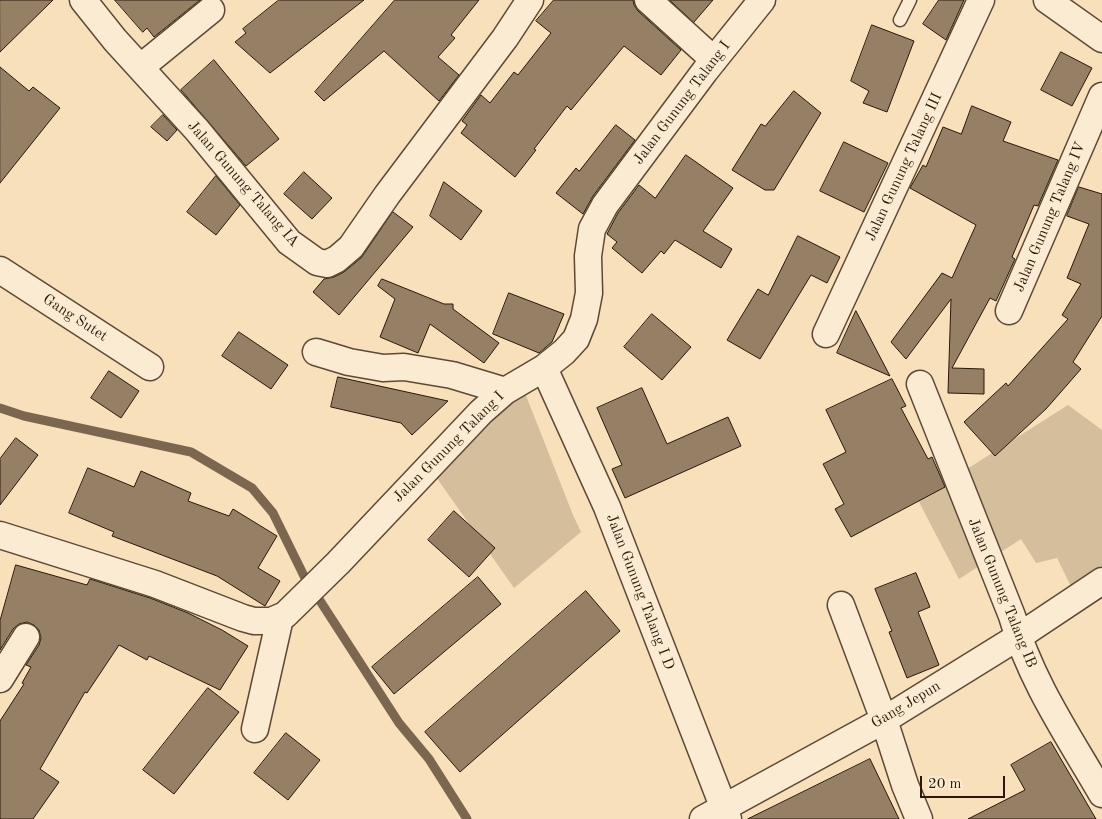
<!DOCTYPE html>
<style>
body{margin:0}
#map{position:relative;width:1102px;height:819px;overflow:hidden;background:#f7e0ba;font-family:"Old Standard TT",serif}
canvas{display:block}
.scale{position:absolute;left:920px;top:776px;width:85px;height:22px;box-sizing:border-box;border:2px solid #2a170a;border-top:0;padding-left:6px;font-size:15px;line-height:18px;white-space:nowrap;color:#2a170a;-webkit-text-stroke:4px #faebd2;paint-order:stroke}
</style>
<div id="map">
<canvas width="1102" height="819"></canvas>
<div class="scale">20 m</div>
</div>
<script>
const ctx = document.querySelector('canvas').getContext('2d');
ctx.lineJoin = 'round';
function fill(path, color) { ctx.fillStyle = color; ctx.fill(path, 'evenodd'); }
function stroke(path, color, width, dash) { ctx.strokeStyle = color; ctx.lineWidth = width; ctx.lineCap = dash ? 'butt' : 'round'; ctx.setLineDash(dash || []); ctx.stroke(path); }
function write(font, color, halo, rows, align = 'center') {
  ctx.font = font + ' "Old Standard TT",serif'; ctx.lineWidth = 5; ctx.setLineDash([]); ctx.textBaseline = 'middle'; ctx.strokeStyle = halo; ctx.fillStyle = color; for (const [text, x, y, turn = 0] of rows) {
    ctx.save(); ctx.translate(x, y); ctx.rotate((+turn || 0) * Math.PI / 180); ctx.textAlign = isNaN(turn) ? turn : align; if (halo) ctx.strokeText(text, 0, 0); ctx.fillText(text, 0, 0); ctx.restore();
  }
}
fill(new Path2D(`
 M 525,393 L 573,515 L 581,532 L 514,588 L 427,464 L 476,415 Z
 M 1068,405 L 1102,430 L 1102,590 L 1080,605 L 1057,558 L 1036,563 L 1021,539 L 959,579 L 918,500 Z`), '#d4be9c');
stroke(new Path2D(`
 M 0,408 L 24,416 L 191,452 L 252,488 L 273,513 L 304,576 L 399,723 L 429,759 L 467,819`), '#7b6750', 9);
const building = new Path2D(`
 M 0,0 L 53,0 L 0,52 Z
 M 115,0 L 200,0 L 154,37 L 147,28 L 143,32 Z
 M 279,0 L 364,0 L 270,73 L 235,42 L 246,33 L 243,29 Z
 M 395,0 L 479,0 L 451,35 L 455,38 L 438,57 L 459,75 L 439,101 L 384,51 L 324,101 L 315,92 Z
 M 554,0 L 633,0 L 634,5 L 638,11 L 681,50 L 661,75 L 624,46 L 571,110 L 567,106 L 534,149 L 536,150 L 515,177 L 461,133 L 467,125 L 462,121 L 481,95 L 490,103 L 514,72 L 518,75 L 551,33 L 536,21 Z
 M 670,0 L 713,0 L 694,22 Z
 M 939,0 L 964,0 L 946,40 L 923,24 Z
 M 872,25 L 914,41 L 887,112 L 863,103 L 869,91 L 851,81 Z
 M 1061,52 L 1092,68 L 1072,106 L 1041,90 Z
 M 214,60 L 279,139 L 246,166 L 181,90 Z
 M 0,67 L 29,91 L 33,87 L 60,108 L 0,183 Z
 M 794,91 L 821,113 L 774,190 L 765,190 L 732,170 L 761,124 L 765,126 Z
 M 972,106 L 1011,122 L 1003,141 L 1058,160 L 1038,206 L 1034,205 L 1012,257 L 1015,259 L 996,301 L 990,298 L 952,368 L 984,369 L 984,394 L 948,393 L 951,299 L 906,359 L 891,342 L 942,273 L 952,278 L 976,225 L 910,188 L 923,165 L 926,167 L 943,127 L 961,134 Z
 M 163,115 L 177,130 L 167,141 L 151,127 Z
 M 616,125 L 635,140 L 593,196 L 583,214 L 556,193 L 576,168 L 579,171 Z
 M 844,142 L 888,163 L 864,212 L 820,191 Z
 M 686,155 L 733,188 L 703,231 L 732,249 L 721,268 L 675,240 L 664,254 L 661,251 L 642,273 L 612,248 L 617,242 L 607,234 L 618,213 L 639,185 L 655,198 Z
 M 304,172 L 332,198 L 312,219 L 284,194 Z
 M 216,176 L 240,205 L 216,235 L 187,212 Z
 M 444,182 L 482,211 L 461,240 L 430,216 Z
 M 1079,187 L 1102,194 L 1102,316 L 1073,362 L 1081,369 L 1046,409 L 995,456 L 964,422 L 1006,383 L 1008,386 L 1068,319 L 1062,315 L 1081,284 L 1067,278 L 1089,224 L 1067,216 Z
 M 393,212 L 413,227 L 339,315 L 313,292 L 324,279 L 334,277 L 344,272 L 361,258 Z
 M 798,236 L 840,257 L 827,283 L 811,275 L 760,359 L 727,340 L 758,289 L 768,295 Z
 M 382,279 L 444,304 L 453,304 L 453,309 L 499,343 L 484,363 L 430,324 L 418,353 L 380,337 L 395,299 L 378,286 Z
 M 509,293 L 564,314 L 552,342 L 539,353 L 493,334 Z
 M 856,311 L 890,376 L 837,353 Z
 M 652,314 L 691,347 L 662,380 L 624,347 Z
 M 239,332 L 288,365 L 271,389 L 222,356 Z
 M 109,371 L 139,391 L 121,418 L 91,398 Z
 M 338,377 L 448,401 L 412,435 L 401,423 L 331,407 Z
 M 892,379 L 906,406 L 901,408 L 928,459 L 932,457 L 945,487 L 851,537 L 835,509 L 844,504 L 823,464 L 846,452 L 826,410 Z
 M 642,388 L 667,444 L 728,417 L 741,446 L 625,498 L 612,469 L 622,465 L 597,408 Z
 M 16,438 L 38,455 L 0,505 L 0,459 Z
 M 88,468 L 134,487 L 141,471 L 191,493 L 188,501 L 229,516 L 233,509 L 277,536 L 258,568 L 280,581 L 265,606 L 217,576 L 112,536 L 114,532 L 69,513 Z
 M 454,511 L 495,548 L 469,577 L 428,540 Z
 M 16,565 L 87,585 L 90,579 L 150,598 L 188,613 L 222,630 L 248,646 L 220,690 L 149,656 L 147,660 L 119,645 L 87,693 L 85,692 L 40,769 L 59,782 L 33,819 L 0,819 L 0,721 L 24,684 L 22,683 L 31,667 L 26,665 L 39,645 L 41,638 L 39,630 L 34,625 L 27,622 L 19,624 L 13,629 L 0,650 L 0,621 Z
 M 916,573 L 930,607 L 918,612 L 939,665 L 907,678 L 889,632 L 892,631 L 875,589 Z
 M 478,577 L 501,604 L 394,694 L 372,667 Z
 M 586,591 L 620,631 L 460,772 L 425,732 Z
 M 208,688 L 239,712 L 174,794 L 143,770 Z
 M 286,733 L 320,760 L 288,800 L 254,773 Z
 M 1051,742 L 1096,819 L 968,819 L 1025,790 L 1011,765 Z
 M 870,759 L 899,819 L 748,819 Z`);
fill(building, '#958066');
stroke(building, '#2a170a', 1);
const service = new Path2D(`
 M 900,20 L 910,0`);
const minor = new Path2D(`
 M 83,0 L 115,40 L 197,130 L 289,242 L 317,262 L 327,264 L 337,259 L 351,247 L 387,195 L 505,38 L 530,0
 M 648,0 L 714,60
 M 1047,0 L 1102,39
 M 141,67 L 211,10
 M 0,270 L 150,367
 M 1009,311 L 1102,96
 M 826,334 L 981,0
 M 316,352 L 349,362 L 383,368 L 404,367 L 452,375 L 505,391
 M 544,368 L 607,507 L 728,819
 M 920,384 L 1012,616 C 1030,680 1069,737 1102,794
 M 0,535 L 155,584 L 243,618 L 254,621 L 271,621 L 285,615 L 338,563 L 481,412 L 505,391 L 544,368 L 564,352 L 576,339 L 584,319 L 589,293 L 588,256 L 592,229 L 605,205 L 705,71 L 762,0
 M 841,605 L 884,720 L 905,785 L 919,819
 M 0,679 L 26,637
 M 255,729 L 280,618
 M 703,819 L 884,720 L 1018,637 L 1102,581`);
stroke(service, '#5d4936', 15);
stroke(minor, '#5d4936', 29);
stroke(service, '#faebd2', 12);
stroke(minor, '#faebd2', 26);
write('15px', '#2a170a', '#faebd2', [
 ["Jalan Gunung Talang I",682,103,-53],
 ["Jalan Gunung Talang III",904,167,-65],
 ["Jalan Gunung Talang IA",243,184,49],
 ["Jalan Gunung Talang IV",1050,217,-67],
 ["Gang Sutet",75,318,33],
 ["Jalan Gunung Talang I",449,447,-45],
 ["Jalan Gunung Talang I D",640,592,69],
 ["Jalan Gunung Talang IB",1002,593,68],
 ["Gang Jepun",906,705,-31]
]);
</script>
